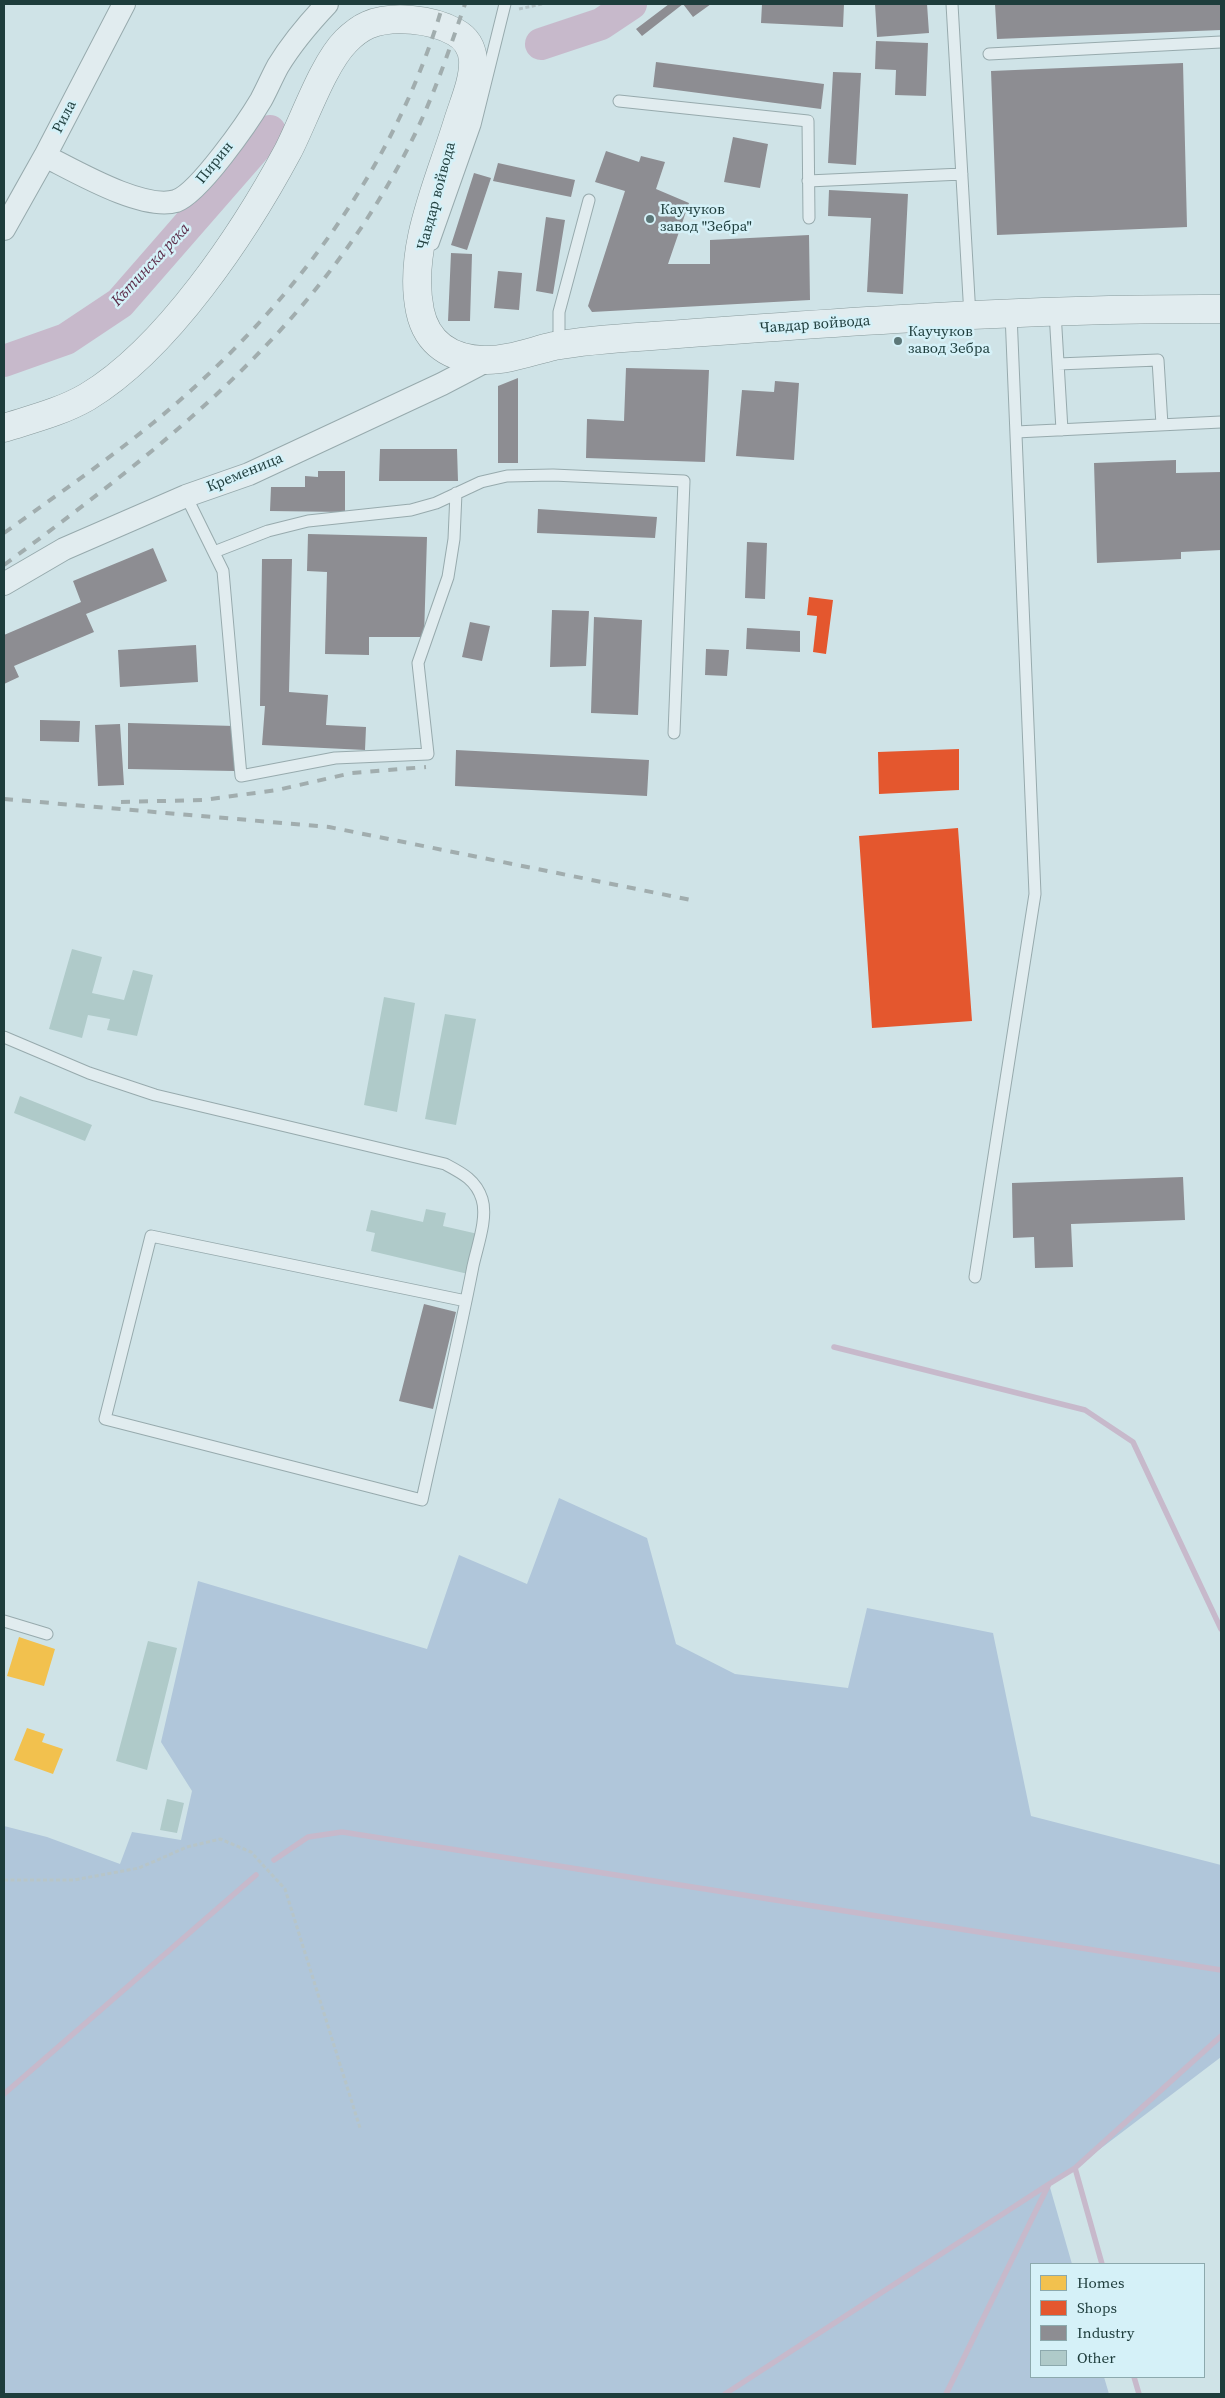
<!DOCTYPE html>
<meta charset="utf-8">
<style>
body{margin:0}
#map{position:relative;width:1225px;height:2398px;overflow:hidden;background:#cfe3e7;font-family:"Source Serif 4",serif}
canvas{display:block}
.frame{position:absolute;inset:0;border:5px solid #1e3d3c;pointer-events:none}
.legend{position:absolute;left:1030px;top:2263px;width:175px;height:115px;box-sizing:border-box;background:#d5f1f8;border:1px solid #8ca9ad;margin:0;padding:6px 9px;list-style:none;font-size:15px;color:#1e3d3c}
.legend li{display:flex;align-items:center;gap:10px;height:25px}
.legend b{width:25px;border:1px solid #8ca9ad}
</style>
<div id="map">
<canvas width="1225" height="2398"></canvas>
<div class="frame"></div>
<ul class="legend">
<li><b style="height:14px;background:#f2c14e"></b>Homes</li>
<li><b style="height:14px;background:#e4572e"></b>Shops</li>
<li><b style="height:14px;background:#8d8d92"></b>Industry</li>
<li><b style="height:14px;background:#afcac9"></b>Other</li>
</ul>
</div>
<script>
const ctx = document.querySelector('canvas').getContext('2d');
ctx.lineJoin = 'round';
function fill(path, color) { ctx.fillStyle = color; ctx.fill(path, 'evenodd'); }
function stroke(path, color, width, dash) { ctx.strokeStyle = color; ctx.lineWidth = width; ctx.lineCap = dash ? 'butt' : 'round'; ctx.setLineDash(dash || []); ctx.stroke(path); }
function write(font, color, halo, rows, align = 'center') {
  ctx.font = font + ' "Source Serif 4",serif'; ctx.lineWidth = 5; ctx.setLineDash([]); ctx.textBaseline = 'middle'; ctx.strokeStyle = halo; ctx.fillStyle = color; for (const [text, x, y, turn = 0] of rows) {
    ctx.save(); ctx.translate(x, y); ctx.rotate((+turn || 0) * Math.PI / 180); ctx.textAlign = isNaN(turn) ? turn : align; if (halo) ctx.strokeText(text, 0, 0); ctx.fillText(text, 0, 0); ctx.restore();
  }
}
fill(new Path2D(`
 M 559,1498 L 647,1538 L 676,1644 L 735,1674 L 848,1688 L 867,1608 L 993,1633 L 1031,1816 L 1221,1865 L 1221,2057 L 1075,2168 L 1049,2184 L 1072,2264 L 1031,2264 L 1031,2377 L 1104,2377 L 1109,2394 L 4,2394 L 4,1826 L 47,1837 L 120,1864 L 132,1832 L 181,1840 L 192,1791 L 161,1742 L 198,1581 L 427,1649 L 459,1555 L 527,1584 Z`), '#b0c6da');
fill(new Path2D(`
 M 19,1637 L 55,1649 L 44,1686 L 7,1676 Z
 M 27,1728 L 45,1734 L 42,1742 L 63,1749 L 53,1774 L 14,1760 Z`), '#f2c14e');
fill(new Path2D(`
 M 809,597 L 833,600 L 826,654 L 813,652 L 817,616 L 807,615 Z
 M 959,749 L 959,790 L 879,794 L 878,752 Z
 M 958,828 L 972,1021 L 872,1028 L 859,836 Z`), '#e4572e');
fill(new Path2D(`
 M 669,4 L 711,4 L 693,17 L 683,4 L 642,36 L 636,29 Z
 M 762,4 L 844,4 L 843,27 L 761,23 Z
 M 875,4 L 927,4 L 929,33 L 877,37 Z
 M 995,4 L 1221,4 L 1221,30 L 997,39 Z
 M 876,41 L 928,43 L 926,96 L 895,95 L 896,70 L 875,69 Z
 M 656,62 L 824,84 L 821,109 L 653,87 Z
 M 1183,63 L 1187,227 L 997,235 L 991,71 Z
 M 833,72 L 861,73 L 856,165 L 828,163 Z
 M 733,137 L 768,144 L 760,188 L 724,182 Z
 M 606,151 L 639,162 L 641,156 L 665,162 L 656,189 L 689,203 L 668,264 L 710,264 L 710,240 L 809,235 L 810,300 L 592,312 L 588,306 L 625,191 L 595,182 Z
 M 498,163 L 575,180 L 571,197 L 493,181 Z
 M 474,173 L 491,178 L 467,250 L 451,245 Z
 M 829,190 L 908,194 L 903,294 L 867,292 L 871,218 L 828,216 Z
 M 546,217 L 565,220 L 553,294 L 536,291 Z
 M 451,253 L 472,254 L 470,321 L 448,321 Z
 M 498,271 L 522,273 L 519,310 L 494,308 Z
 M 626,368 L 709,370 L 705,462 L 586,458 L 587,419 L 624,421 Z
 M 518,378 L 518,463 L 498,463 L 498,386 Z
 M 775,381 L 799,383 L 794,460 L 736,456 L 742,390 L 774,392 Z
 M 380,449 L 457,449 L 458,481 L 379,481 Z
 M 1176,460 L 1176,473 L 1221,472 L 1221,550 L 1181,552 L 1181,559 L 1097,563 L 1094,463 Z
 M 318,471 L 345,471 L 345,512 L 270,511 L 271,487 L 305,487 L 305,476 L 318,477 Z
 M 538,509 L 657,517 L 655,538 L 537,533 Z
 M 308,534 L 427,537 L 424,637 L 369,637 L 369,655 L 325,654 L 327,572 L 307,571 Z
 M 747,542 L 767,543 L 765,599 L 745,598 Z
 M 153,548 L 167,581 L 86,614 L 94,632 L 14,666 L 19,677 L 4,684 L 4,635 L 81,602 L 73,581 Z
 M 262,559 L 292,559 L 289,692 L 328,695 L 326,725 L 366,727 L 365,750 L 262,745 L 265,706 L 260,706 Z
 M 552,610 L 589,611 L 586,666 L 550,667 Z
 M 594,617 L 642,620 L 638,715 L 591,713 Z
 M 470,622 L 490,626 L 482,661 L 462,657 Z
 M 747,628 L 800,631 L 800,652 L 746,649 Z
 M 196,645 L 198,682 L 120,687 L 118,650 Z
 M 706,649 L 729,650 L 727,676 L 705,675 Z
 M 40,720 L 80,721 L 79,742 L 40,741 Z
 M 128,723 L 234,726 L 234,771 L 128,769 Z
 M 120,724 L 124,785 L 98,786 L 95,725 Z
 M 456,750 L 649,760 L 647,796 L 455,786 Z
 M 1183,1177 L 1185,1220 L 1071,1224 L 1073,1267 L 1035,1268 L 1034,1237 L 1013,1238 L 1012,1183 Z
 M 424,1304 L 456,1312 L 433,1409 L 399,1401 Z`), '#8d8d92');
stroke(new Path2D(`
 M 834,1347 L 1085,1410 L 1133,1442 L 1221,1629
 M 274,1860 L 308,1837 L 342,1832 L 1221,1970
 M 4,2094 L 256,1875
 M 1102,2264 L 1075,2168 L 1221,2036
 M 1134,2377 L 1139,2394
 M 725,2394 L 1049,2184
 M 946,2394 L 1049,2184 L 1075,2168`), '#c7b9cb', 5.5);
stroke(new Path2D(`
 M 541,44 L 601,24 L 631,4
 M 4,361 L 66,339 L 120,303 L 270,131`), '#c7b9cb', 32);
fill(new Path2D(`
 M 72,949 L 102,957 L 92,993 L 124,1000 L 133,970 L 153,975 L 137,1036 L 107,1030 L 110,1019 L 88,1015 L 82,1038 L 49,1029 Z
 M 384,997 L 415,1003 L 397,1112 L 364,1105 Z
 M 445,1014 L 476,1019 L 456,1125 L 425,1119 Z
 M 20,1096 L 92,1125 L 85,1141 L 14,1113 Z
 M 426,1209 L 446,1213 L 443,1226 L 478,1234 L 468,1274 L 371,1251 L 375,1233 L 366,1231 L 371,1210 L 423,1222 Z
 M 148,1641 L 177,1648 L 147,1770 L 116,1761 Z
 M 167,1799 L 184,1803 L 177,1833 L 160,1830 Z`), '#afcac9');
const lane = new Path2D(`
 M 952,4 L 970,316
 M 989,54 L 1221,42
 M 619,101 L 808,121 L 809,218
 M 808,181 L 962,174
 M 433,244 L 475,125 L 505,4
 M 1055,312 L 1062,430
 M 559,345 L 559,312 L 589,200
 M 1058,364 L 1158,360 L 1162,425
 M 1016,432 L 1221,422
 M 186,496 L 223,571 L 241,776 L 335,758 L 428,754 L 418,663 L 448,577 L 454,539 L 456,493
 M 214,552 L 268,531 L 308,521 L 411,510 L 436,503 L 481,482 L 507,476 L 553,475 L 684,481 L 674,733
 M 4,1037 L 89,1073 L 155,1095 L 445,1164 C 462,1173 476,1180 482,1199 C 488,1218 477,1247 473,1266 C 458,1344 439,1422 422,1500 L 105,1419 L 151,1236 L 466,1301
 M 975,1277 L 1035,894 L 1011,314
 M 4,1621 L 47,1634`);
const street = new Path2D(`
 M 45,156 C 75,171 143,211 176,201 C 199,193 248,122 261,100 C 267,89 272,77 278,66 C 292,43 309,23 327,4
 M 4,229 L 45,156 L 124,4
 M 4,584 L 64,549 L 186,496 L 249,474 L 442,384 L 486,361`);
const secondary = new Path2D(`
 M 4,428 C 32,419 61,412 87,397 C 167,349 244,233 288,151 C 304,120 323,64 346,41 C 351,36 361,28 368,25 C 392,15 432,19 455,32 C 466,38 472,48 473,60 C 474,80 464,102 458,121 C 440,180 407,248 420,311 C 427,344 451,359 484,360 C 507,361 532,351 554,346 C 586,340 620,338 652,336 C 841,322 1031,308 1221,309`);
stroke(lane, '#97aaad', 13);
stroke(street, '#97aaad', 24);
stroke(secondary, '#889a9c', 29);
stroke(new Path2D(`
 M 519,9 L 542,4
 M 4,1880 L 74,1880 L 139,1868 L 187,1847 L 220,1839 L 251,1852 L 285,1889 L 360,2128`), '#b7c5c8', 3, [4, 2.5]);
stroke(lane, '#e1ecef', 11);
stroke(street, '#e1ecef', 22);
stroke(secondary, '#e1ecef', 28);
stroke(new Path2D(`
 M 4,533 C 54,497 105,462 153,423 C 286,314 395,171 443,4
 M 4,565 C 170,442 322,325 415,134 C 435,92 450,48 465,4
 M 4,799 L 329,827 L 696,901
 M 121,802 L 203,800 L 277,790 L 352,773 L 426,767`), '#a1adae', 4, [9, 9]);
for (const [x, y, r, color] of [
 [650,219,5,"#5c7778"],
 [898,341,5,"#5c7778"]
]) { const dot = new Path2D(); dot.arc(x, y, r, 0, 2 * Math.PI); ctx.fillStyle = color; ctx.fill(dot); stroke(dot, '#d5f1f8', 2); }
write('15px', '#1e3d3c', '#d5f1f8', [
 ["Рила",65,117,-63],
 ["Пирин",215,163,-51],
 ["Чавдар войвода",437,196,-75],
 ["Чавдар войвода",815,325,-4],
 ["Кременица",245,473,-22]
]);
write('15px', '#1e3d3c', '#d5f1f8', [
 ["Каучуков",660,210],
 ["завод \"Зебра\"",660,227],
 ["Каучуков",908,332],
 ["завод Зебра",908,349]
], 'left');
write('italic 16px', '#5d2c49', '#d5f1f8', [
 ["Кътинска река",151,265,-47]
]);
</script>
